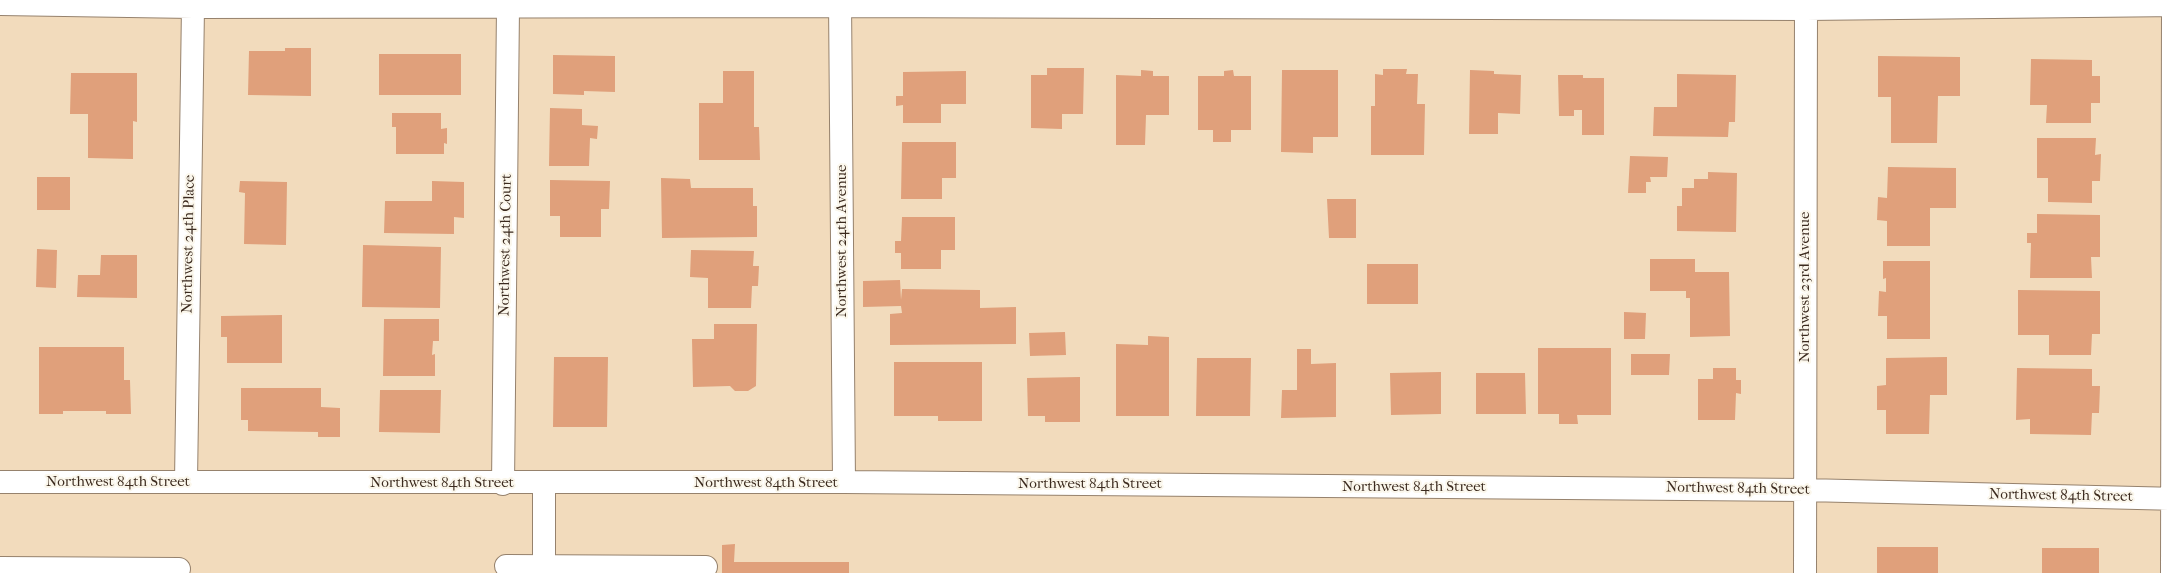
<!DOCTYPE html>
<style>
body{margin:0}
canvas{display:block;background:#f2dbbc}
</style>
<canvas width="2179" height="573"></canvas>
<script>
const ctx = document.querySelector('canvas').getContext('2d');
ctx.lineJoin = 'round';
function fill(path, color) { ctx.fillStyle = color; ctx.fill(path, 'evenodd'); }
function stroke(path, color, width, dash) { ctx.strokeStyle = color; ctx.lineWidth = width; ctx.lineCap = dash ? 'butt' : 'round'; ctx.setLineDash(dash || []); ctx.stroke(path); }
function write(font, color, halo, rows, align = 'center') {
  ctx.font = font + ' "IM FELL French Canon",serif'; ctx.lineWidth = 4; ctx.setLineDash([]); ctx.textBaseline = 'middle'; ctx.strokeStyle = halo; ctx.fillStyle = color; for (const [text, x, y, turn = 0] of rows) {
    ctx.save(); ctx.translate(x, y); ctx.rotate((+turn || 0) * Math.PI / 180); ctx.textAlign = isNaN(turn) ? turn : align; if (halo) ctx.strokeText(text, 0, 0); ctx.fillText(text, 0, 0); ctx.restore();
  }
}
fill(new Path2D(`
 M 285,48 L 311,48 L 311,96 L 248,95 L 249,51 L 285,51 Z
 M 379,54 L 461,54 L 461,95 L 379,95 Z
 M 553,55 L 615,56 L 615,92 L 584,91 L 584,95 L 553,94 Z
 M 1878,56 L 1960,57 L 1960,96 L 1938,96 L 1937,143 L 1891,143 L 1891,97 L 1878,97 Z
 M 2031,59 L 2092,60 L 2092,76 L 2100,76 L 2100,103 L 2091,103 L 2091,123 L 2046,123 L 2047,105 L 2030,105 Z
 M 1047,68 L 1084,68 L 1083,114 L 1062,114 L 1062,129 L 1031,128 L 1031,75 L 1047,75 Z
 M 1383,69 L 1407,69 L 1406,74 L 1418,74 L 1417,104 L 1425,104 L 1424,155 L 1371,155 L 1371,106 L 1375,106 L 1375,74 L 1383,75 Z
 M 1141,70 L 1153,71 L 1153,76 L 1169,76 L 1169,115 L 1146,115 L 1145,145 L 1116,145 L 1116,75 L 1141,76 Z
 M 1233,70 L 1234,76 L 1251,76 L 1251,130 L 1231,130 L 1231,142 L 1213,142 L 1213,130 L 1198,130 L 1198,76 L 1224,76 L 1224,71 Z
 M 1282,70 L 1338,70 L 1338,137 L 1313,137 L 1313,153 L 1281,152 Z
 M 1470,70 L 1494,71 L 1494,74 L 1521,75 L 1520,114 L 1498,113 L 1498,134 L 1469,134 Z
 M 723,71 L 754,71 L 754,127 L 759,127 L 760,160 L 699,160 L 699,103 L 723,103 Z
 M 966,71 L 966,104 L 941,104 L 941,123 L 903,123 L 903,105 L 896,106 L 896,96 L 903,96 L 903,72 Z
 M 71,73 L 137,73 L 137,122 L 133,121 L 133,159 L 88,158 L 88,114 L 70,114 Z
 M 1677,74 L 1736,75 L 1735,122 L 1729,122 L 1728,137 L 1653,136 L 1654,107 L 1677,107 Z
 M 1558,75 L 1583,75 L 1583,78 L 1604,78 L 1604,135 L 1582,135 L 1582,110 L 1574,110 L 1574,116 L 1559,116 Z
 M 550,108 L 582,109 L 582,125 L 598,126 L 597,139 L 590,138 L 589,166 L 549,166 Z
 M 392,113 L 441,113 L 441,129 L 447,128 L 447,144 L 444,143 L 444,154 L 396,154 L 396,127 L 392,127 Z
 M 2037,138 L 2096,138 L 2095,155 L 2101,154 L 2100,181 L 2092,181 L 2092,203 L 2048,202 L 2048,178 L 2037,178 Z
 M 902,142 L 956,142 L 956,178 L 942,178 L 942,199 L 901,199 Z
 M 1630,156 L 1668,157 L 1667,177 L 1650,177 L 1651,182 L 1646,182 L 1646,193 L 1628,193 Z
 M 1888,167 L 1956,168 L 1956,208 L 1930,208 L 1930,246 L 1887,246 L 1887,221 L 1877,220 L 1878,197 L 1887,198 Z
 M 1708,172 L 1737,173 L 1736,232 L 1677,231 L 1677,206 L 1682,206 L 1682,188 L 1694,188 L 1694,179 L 1708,179 Z
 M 37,177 L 70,177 L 70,210 L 37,210 Z
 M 661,178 L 690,179 L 691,188 L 753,188 L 753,206 L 757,206 L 757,237 L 662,238 Z
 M 550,180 L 610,181 L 609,209 L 601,209 L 601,237 L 560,237 L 560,216 L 550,216 Z
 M 240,181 L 287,182 L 286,245 L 244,244 L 245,193 L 239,192 Z
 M 432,181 L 464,182 L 464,218 L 454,217 L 454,234 L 384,233 L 385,201 L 432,201 Z
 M 1327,199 L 1356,199 L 1356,238 L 1329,238 Z
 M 2037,214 L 2100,215 L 2100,257 L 2091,257 L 2092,278 L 2030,278 L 2031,243 L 2027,243 L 2027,233 L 2037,233 Z
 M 902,217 L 955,217 L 955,250 L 941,250 L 941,269 L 901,269 L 901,253 L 895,253 L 895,241 L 901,241 Z
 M 363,245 L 441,247 L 440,308 L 362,307 Z
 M 37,249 L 57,250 L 56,288 L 36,287 Z
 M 691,250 L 754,251 L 753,266 L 759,266 L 758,286 L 752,286 L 751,308 L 708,308 L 708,278 L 690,277 Z
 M 101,255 L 137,255 L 137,298 L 77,297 L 78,275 L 100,275 Z
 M 1650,259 L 1695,259 L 1695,272 L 1729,272 L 1730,336 L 1690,337 L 1690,298 L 1686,298 L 1686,291 L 1650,291 Z
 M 1883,261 L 1930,261 L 1930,339 L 1887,339 L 1887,316 L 1878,316 L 1879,291 L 1886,292 L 1886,278 L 1883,279 Z
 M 1367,264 L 1418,264 L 1418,304 L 1367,304 Z
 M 900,280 L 901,300 L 902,289 L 980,290 L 980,308 L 1016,307 L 1016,344 L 890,345 L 890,314 L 902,313 L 901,306 L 863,307 L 863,281 Z
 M 2018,290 L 2100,291 L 2100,334 L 2092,334 L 2091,355 L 2049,355 L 2049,335 L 2018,335 Z
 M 1624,312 L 1646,313 L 1645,339 L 1624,339 Z
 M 282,315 L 282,363 L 227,363 L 227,337 L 221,337 L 221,316 Z
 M 384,319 L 439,319 L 439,341 L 433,341 L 432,355 L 435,354 L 435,376 L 383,376 Z
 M 714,324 L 757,324 L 756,386 L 748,391 L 735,391 L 730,386 L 693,387 L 692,339 L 714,339 Z
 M 1065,332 L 1066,355 L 1030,356 L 1029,333 Z
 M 1148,336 L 1169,337 L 1169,416 L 1116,416 L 1116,344 L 1148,345 Z
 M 39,347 L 124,347 L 124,380 L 130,380 L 131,414 L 106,414 L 106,411 L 63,411 L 63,414 L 39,414 Z
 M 1538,348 L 1611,348 L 1611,415 L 1577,415 L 1578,424 L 1559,424 L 1559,414 L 1538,414 Z
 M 1297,349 L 1311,349 L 1311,364 L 1336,363 L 1336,417 L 1281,418 L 1282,390 L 1297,390 Z
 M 1631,354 L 1670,354 L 1669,375 L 1631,375 Z
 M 554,357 L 608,357 L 607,427 L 553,427 Z
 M 1947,357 L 1947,395 L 1930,395 L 1929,434 L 1886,434 L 1886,410 L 1877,410 L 1877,386 L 1886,385 L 1886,358 Z
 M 1197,358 L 1251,358 L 1250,416 L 1196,416 Z
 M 894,362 L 982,362 L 982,421 L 938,421 L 938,416 L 894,416 Z
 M 1713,368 L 1736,368 L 1736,380 L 1741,380 L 1741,394 L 1736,393 L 1735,420 L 1698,420 L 1698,379 L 1713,379 Z
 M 2017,368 L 2092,369 L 2092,386 L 2100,386 L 2099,413 L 2092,413 L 2091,435 L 2030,434 L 2030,419 L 2016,420 Z
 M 1441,372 L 1441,414 L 1391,415 L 1390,373 Z
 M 1476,373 L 1525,373 L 1526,414 L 1476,414 Z
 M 1080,377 L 1080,422 L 1045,422 L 1045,416 L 1028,416 L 1027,378 Z
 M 241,388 L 321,388 L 321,407 L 340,408 L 340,437 L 318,437 L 318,432 L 248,431 L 248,420 L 241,420 Z
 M 380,390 L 441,390 L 440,433 L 379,432 Z
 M 735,544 L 734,562 L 849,562 L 849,573 L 722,573 L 722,545 Z
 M 1877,547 L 1938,547 L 1938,573 L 1877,573 Z
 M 2042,548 L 2099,548 L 2099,573 L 2042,573 Z`), '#e0a07b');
const minor = new Path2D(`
 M 840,0 L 844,482
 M 0,4 L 193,7 L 841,6 L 1806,9 L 2179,5
 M 186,481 L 193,7
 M 0,482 L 844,482 L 1805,490 L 2179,499
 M 503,484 L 508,7
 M 506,566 L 706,567
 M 544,566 L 544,483
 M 0,568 L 179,569
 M 1805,573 L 1806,0
 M 2172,573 L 2173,5`);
stroke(minor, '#96826d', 24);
stroke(minor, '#fff', 22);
write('15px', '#3b2a1e', '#fbf7ec', [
 ["Northwest 24th Avenue",842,241,-90],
 ["Northwest 24th Place",189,244,-89],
 ["Northwest 24th Court",506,245,-89],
 ["Northwest 23rd Avenue",1805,287,-90],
 ["Northwest 84th Street",118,482],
 ["Northwest 84th Street",442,483],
 ["Northwest 84th Street",766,483],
 ["Northwest 84th Street",1090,484],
 ["Northwest 84th Street",1414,487],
 ["Northwest 84th Street",1738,489,1],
 ["Northwest 84th Street",2061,496,1]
]);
</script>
